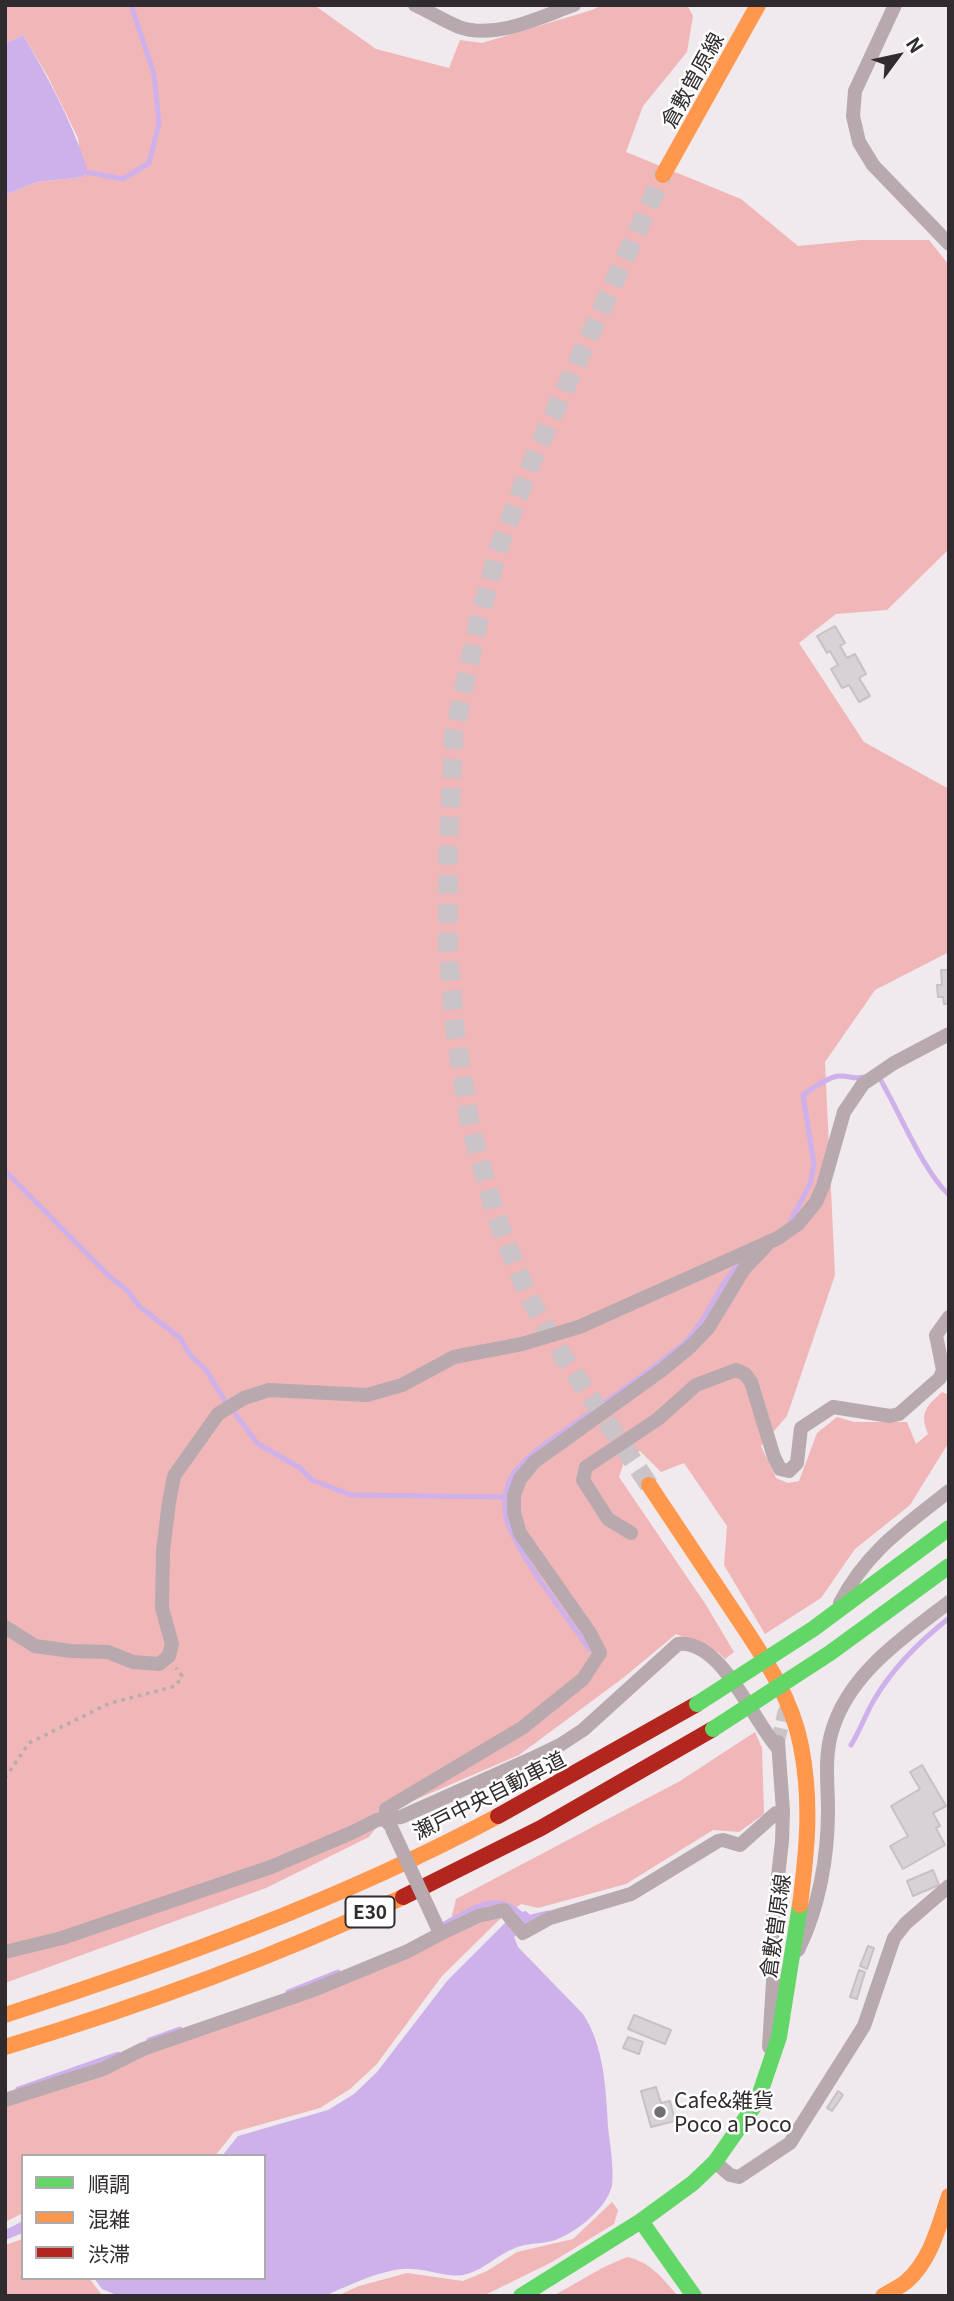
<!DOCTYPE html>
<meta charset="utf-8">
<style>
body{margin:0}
#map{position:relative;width:954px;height:2301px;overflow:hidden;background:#f0e9ed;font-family:Georgia,"Noto Sans JP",serif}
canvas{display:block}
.frame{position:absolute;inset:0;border:7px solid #302b2e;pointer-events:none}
.legend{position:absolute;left:21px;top:2154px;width:245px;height:126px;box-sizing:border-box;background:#fff;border:2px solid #acaaab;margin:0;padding:9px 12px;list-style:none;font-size:21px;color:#302b2e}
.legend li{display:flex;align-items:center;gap:14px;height:35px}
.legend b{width:35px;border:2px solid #acaaab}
.north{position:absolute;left:863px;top:21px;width:70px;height:70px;-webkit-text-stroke:5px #fff;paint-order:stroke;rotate:57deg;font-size:19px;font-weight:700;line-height:28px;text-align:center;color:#302b2e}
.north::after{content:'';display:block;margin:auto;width:24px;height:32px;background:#302b2e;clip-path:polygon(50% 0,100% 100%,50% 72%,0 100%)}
</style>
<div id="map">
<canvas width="954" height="2301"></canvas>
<div class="frame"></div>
<ul class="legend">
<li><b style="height:9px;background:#63d668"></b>順調</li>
<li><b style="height:9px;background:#ff974d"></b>混雑</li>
<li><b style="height:9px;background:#b3261e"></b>渋滞</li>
</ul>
<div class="north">N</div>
</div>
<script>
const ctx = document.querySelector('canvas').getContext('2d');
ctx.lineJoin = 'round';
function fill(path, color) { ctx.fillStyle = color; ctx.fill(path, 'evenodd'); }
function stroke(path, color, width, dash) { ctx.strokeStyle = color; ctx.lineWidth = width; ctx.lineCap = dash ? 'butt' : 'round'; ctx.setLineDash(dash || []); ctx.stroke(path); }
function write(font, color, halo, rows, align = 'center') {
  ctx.font = font + ' Georgia,"Noto Sans JP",serif'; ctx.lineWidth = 5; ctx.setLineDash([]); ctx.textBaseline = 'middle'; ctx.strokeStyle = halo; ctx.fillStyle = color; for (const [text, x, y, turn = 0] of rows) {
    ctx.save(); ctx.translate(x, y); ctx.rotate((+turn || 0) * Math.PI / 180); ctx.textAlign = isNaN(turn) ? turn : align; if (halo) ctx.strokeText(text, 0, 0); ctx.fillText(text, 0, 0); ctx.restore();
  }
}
fill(new Path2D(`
 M 5,5 L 314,5 L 376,49 L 449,68 L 460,40 L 482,43 L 592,10 L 602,5 L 687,5 L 693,16 L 687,52 L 643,106 L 626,152 L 741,199 L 798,246 L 861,240 L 929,240 L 949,265 L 949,549 L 887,610 L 836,614 L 799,643 L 864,742 L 949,789 L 949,952 L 875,990 L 825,1062 L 835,1275 L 787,1416 L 761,1446 L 776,1478 L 788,1483 L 799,1481 L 817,1433 L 837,1417 L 854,1422 L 907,1422 L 916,1444 L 928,1434 C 919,1412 927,1406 942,1392 L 949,1395 L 949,1442 L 910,1505 L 855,1549 L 821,1598 L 765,1634 L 724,1565 L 727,1526 L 684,1463 L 661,1472 L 640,1451 L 624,1462 L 619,1477 L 706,1605 L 734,1652 L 725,1659 L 719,1653 L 676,1634 L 623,1678 L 519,1755 L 389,1811 L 369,1837 L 266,1888 L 5,1983 L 5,195 L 37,182 L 83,177 L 78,138 L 47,75 L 23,35 L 5,44 Z
 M 755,1732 L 762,1748 L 764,1814 L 739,1832 L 713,1830 L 626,1884 L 538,1908 L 521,1904 L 498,1921 L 442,1976 L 376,2065 L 350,2089 L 320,2108 L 234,2132 L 215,2156 L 23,2156 L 23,2213 L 5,2222 L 5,2104 L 447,1936 L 456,1899 L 680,1781 Z
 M 612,2202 L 618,2210 L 614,2224 L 552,2262 L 483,2296 L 337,2296 L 359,2286 L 407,2273 L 463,2281 L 487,2271 L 517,2252 L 573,2239 Z
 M 23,2239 L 23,2278 L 89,2278 L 101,2294 L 105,2296 L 5,2296 L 5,2245 Z
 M 627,2257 C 651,2262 662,2278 678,2296 L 553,2296 L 604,2267 Z`), '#f1b6b8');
fill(new Path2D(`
 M 23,35 C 48,77 71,120 87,168 L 83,177 L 37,182 L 5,195 L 5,44 Z
 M 526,1911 L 536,1921 L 522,1929 L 514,1937 L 518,1947 L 583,2014 C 604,2046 606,2089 608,2127 C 610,2145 614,2167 612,2185 C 608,2208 573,2235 552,2241 C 540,2244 526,2243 515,2248 C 497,2255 483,2271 463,2275 C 448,2278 427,2269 411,2269 C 387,2267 347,2286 325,2296 L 119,2296 L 102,2289 L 94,2278 L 264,2278 L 264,2156 L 222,2156 L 238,2136 L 328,2110 L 354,2094 L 377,2072 L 447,1981 L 514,1914 Z
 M 23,2221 L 23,2233 L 5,2240 L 5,2230 Z`), '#ceb0ea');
stroke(new Path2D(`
 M 80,171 L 123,179 L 149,163 L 159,123 L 154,74 L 132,8 L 133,5
 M 880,1079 C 899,1111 923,1171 949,1195
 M 5,1171 L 111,1278 L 127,1290 L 139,1306 L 180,1338 L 191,1356 L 206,1370 L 225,1401
 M 791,1220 L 810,1184 L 814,1164 L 803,1095 C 812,1089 827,1077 839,1076 C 848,1075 854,1080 862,1077
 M 236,1415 L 257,1443 L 300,1468 L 312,1480 L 351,1495 L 506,1497
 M 589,1649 C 564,1612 528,1569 510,1529 C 502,1513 503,1488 514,1473 C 529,1453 552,1440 571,1426 C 609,1399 648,1374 683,1344 C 710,1319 717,1282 745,1259
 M 851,1745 C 860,1731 865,1715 874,1700 C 892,1669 920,1641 949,1618
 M 527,1918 L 548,1913
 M 442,1925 C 470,1911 496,1888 523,1916
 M 288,1992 L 338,1972
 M 149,2040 L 180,2029
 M 18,2089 L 118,2054`), '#ceb0ea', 5);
const building = new Path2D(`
 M 835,626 L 845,643 L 840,646 L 847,658 L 855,654 L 866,674 L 859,678 L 870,696 L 859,702 L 849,685 L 842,688 L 831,669 L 838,665 L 830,651 L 827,653 L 817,636 Z
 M 941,970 L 949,970 L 949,1004 L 944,1004 L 943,997 L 938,997 L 937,985 L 942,985 Z
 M 922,1765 L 946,1806 L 933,1813 L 940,1826 L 936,1828 L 945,1845 L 903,1869 L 890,1846 L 908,1836 L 891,1806 L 920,1789 L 910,1772 Z
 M 933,1870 L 939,1885 L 913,1896 L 907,1881 Z
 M 868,1946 L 874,1948 L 867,1969 L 860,1966 Z
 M 859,1970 L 865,1972 L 857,1999 L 850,1997 Z
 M 634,2015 L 671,2030 L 665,2044 L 628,2029 Z
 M 628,2037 L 643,2042 L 639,2054 L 623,2048 Z
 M 656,2087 L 661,2103 L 670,2101 L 675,2121 L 651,2127 L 641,2091 Z
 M 838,2091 L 843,2095 L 832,2111 L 827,2108 Z`);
fill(building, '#d7d2d5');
stroke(building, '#c6c1c4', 2);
stroke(new Path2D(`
 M 778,1742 L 784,1714 L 789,1703`), '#cac3c7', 14, [14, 7]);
stroke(new Path2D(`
 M 649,1485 L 553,1341 L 527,1294 L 495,1213 L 470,1125 L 455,1029 L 448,950 L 448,851 L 454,733 L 478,623 L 500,544 L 533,459 L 663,175`), '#cac3c7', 19, [19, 10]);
stroke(new Path2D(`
 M 5,1778 L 29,1743 L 110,1703 L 176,1686 L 182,1676 L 176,1668`), '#b4acaf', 3.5, [3.5, 5]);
stroke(new Path2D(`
 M 415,5 C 430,12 444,21 459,27 C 495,40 540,17 574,5
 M 895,5 L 855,91 L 853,116 L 859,142 L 873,165 L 949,244
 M 631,1533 L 608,1519 L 583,1480 L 586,1467 L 658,1419 L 696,1385 L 736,1370 L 745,1374 L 751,1382 L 774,1457 L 780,1469 L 789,1471 L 797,1463 L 801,1428 L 833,1407 L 890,1416 L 899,1414 L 940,1378 L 943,1370 L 936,1335 L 949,1317
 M 840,1603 C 867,1551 904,1527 949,1491
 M 5,1627 L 35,1646 L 71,1651 L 108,1652 L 133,1662 L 159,1664 L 169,1656 L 172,1644 L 162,1608 L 163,1551 L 169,1502 L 174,1476 L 218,1414 L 244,1398 L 269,1390 L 367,1395 L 402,1385 L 454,1357 L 522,1344 L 579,1327 L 778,1238 L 798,1224 L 816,1202 L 823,1186 L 844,1112 L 863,1084 L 894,1063 L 949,1034
 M 389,1824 L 386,1818 L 386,1809 L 522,1728 L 583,1679 L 600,1653 L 590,1633 L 520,1533 L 514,1513 L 514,1495 L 520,1479 L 534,1462 L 662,1370 L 691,1346 L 709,1327 L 744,1269 L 766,1246
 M 440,1934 L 478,1916 L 504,1910 L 523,1933 L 550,1918 L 631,1894 L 718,1841 L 723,1840 L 740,1845 L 776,1813 L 783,1814
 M 798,1950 C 819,1908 828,1857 828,1810 C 828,1783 824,1757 832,1731 C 849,1673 904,1637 949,1602
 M 5,1952 L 62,1938 L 271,1867 L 351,1833 L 377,1820 L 401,1817 L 531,1759 L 560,1745 L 583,1730 L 678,1644 C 721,1639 752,1719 777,1747
 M 769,2047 L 774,1966 L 772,1929 L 782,1841 L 783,1811 L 778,1742
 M 5,2100 L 103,2069 L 143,2049 L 311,1991 L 408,1951 L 440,1934 L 435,1922
 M 715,2162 L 730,2175 L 739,2177 L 790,2143 L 864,2026 L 894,1938 L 906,1923 L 949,1886`), '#b7a9ad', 14);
stroke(new Path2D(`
 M 641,2221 L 694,2296
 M 521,2296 L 641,2221 L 693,2183 L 715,2162 L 757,2102 L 779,2037 L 800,1905`), '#63d668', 16);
stroke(new Path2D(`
 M 663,175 L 758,5
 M 649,1485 C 676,1525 702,1565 729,1605 C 758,1649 791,1693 801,1746 C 812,1802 807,1850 800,1905
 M 5,2015 C 174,1960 341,1900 498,1816
 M 5,2047 C 141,2006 274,1957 403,1897
 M 883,2296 C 891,2291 900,2287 907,2281 C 931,2260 939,2225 949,2196`), '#ff974d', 16);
stroke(new Path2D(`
 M 498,1816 L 697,1704
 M 403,1897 L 541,1828 L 713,1729`), '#b3261e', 16);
stroke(new Path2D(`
 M 392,1829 L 435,1922`), '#b7a9ad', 14);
stroke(new Path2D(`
 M 697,1704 L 813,1629 L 949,1528
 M 713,1729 L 830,1653 L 949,1566`), '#63d668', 16);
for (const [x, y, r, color] of [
 [660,2112,7,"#736e71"]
]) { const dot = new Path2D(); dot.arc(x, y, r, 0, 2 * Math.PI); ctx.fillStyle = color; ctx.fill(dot); stroke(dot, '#fff', 2.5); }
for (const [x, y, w] of [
 [370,1912,49]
]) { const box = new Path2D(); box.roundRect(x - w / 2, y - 15.5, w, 31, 5); ctx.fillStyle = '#fff'; ctx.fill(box); stroke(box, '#302b2e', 2); }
write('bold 19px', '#302b2e', null, [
 ["E30",370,1912]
]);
write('21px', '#302b2e', '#fff', [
 ["倉敷曽原線",692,80,-61],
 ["瀬戸中央自動車道",489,1795,-27],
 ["倉敷曽原線",775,1926,-82]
]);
write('21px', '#302b2e', '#fff', [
 ["Cafe&雑貨",674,2100],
 ["Poco a Poco",674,2124]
], 'left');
</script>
